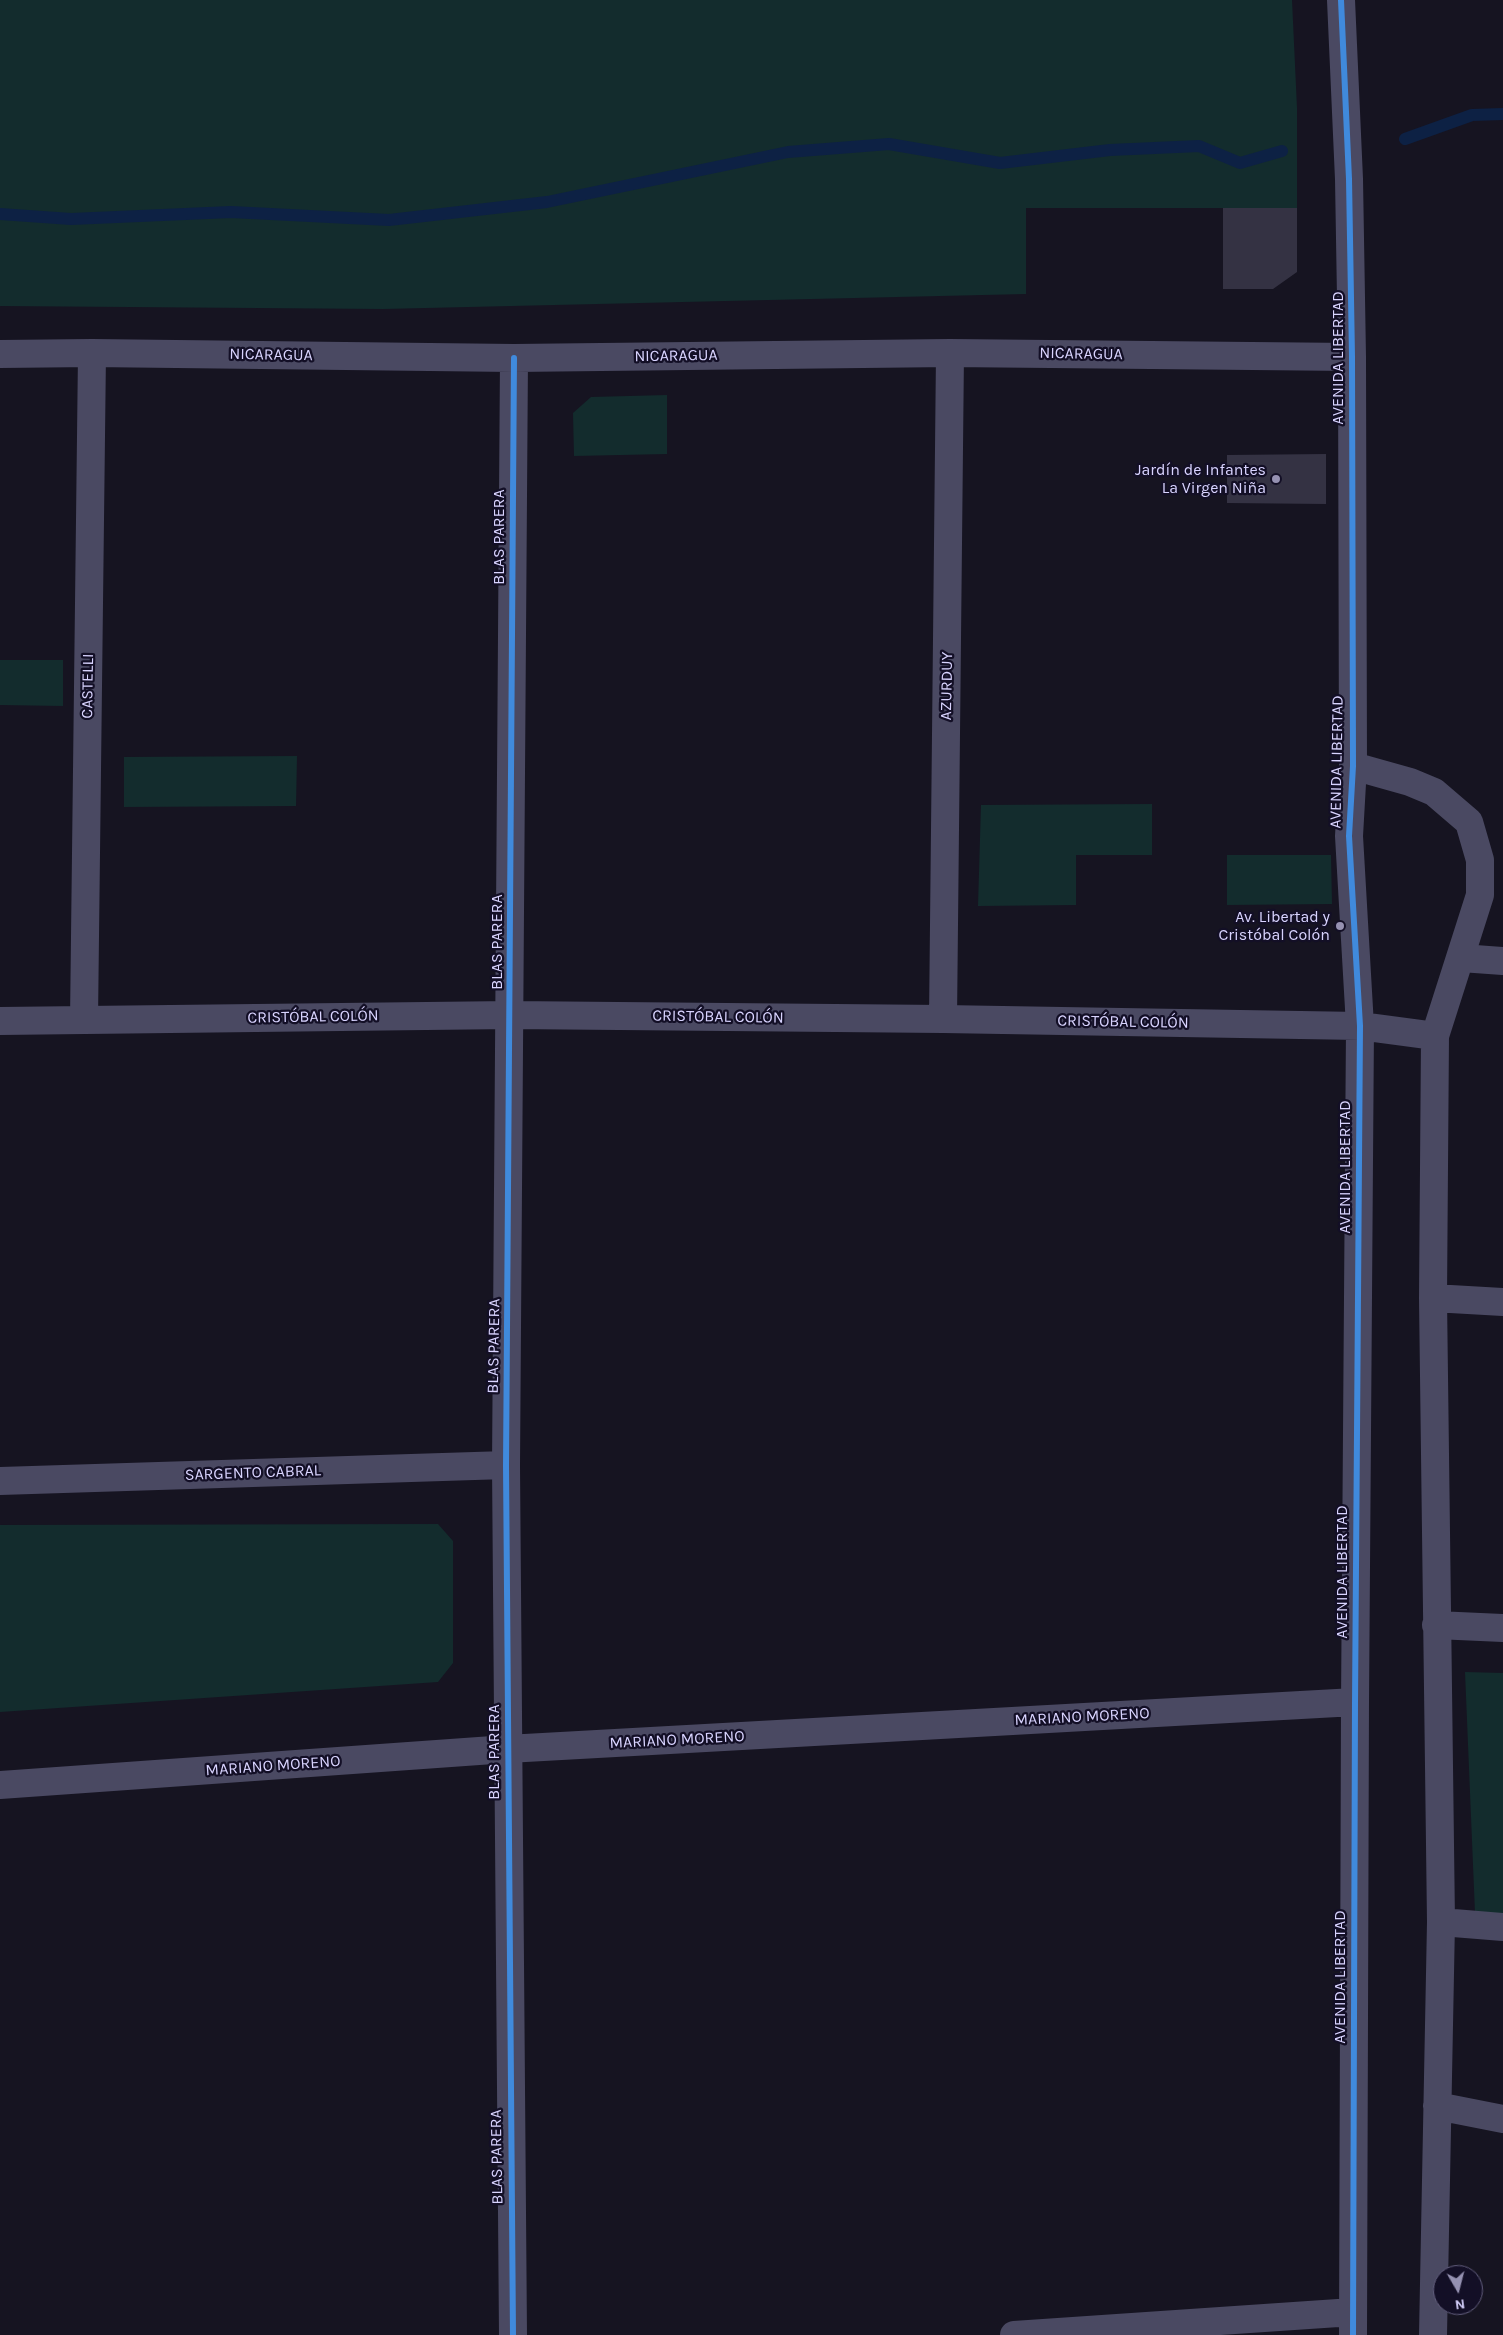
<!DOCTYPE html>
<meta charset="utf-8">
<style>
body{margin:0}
#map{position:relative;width:1503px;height:2335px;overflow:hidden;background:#161421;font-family:Karla,sans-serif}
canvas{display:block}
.north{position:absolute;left:1433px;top:2265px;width:50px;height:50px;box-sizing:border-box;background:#130f26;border:1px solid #625e7d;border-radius:50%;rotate:172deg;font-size:14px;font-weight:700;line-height:20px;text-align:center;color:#d9d4ff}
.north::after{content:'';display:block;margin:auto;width:18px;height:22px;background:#9591b1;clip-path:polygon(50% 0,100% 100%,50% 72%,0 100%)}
</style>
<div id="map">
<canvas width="1503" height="2335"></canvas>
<div class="north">N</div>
</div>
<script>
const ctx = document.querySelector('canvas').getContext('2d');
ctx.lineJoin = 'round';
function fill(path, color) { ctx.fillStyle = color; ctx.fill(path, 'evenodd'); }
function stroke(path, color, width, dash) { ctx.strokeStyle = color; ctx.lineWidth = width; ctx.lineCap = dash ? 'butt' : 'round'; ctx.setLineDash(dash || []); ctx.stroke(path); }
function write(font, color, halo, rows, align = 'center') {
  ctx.font = font + ' Karla,sans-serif'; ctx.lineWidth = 4.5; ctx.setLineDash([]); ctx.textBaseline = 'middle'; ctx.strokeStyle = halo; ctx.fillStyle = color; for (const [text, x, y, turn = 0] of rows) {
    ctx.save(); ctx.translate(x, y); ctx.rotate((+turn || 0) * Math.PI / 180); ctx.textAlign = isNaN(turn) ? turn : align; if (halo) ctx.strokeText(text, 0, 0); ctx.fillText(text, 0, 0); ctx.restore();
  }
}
fill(new Path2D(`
 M 0,0 L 1292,0 L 1297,108 L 1297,208 L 1026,208 L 1026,294 L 383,309 L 0,306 Z
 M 667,395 L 667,454 L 574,456 L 573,413 L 591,397 Z
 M 0,660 L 63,660 L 63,706 L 0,705 Z
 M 297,756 L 296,806 L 124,807 L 124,757 Z
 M 1152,804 L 1152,855 L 1076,855 L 1076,905 L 978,906 L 981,805 Z
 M 1227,855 L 1331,855 L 1332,904 L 1227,905 Z
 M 438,1524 L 453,1541 L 453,1663 L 438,1682 L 0,1712 L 0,1525 Z
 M 1465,1672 L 1503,1673 L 1503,1915 L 1475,1913 Z`), '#132c2d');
stroke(new Path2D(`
 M 1405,139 L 1472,115 L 1503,114
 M 0,214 L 71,219 L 231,212 L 389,220 L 547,202 L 788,152 L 889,144 L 1000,163 L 1110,150 L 1199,146 L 1240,163 L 1282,151`), '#0d2144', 12);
fill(new Path2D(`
 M 1223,208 L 1297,208 L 1297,272 L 1273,289 L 1223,289 Z
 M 1326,454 L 1326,504 L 1227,503 L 1227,455 Z`), '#343243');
stroke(new Path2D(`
 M 1341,0 L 1349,179 L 1352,357 L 1353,766 L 1349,836 L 1360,1026 L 1355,1702 L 1353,2335
 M 0,354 L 92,353 L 514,358 L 950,353 L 1352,357
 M 1353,766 L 1410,782 L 1434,792 L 1469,822 L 1480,860 L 1480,895 L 1435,1036 L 1433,1298 L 1441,1922 L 1433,2335
 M 1461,958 L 1503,961
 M 943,1019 L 950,353
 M 84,1020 L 92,353
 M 0,1021 L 511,1015 L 943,1019 L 1360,1026 L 1435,1036
 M 1433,1298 L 1503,1302
 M 0,1481 L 506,1465
 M 1436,1625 L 1503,1628
 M 0,1785 L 507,1749 L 1355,1702
 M 1441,1922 L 1503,1927
 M 1437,2106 L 1503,2119
 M 513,2335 L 506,1465 L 514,358
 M 1014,2335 L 1353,2312`), '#4a4962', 28);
stroke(new Path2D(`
 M 1341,0 L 1349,179 L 1352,357 L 1353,766 L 1349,836 L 1360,1026 L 1355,1702 L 1353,2335
 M 513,2335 L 506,1465 L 514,358`), '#408adc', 6);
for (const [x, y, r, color] of [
 [1276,479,5,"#9591b1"],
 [1340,926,5,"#9591b1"]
]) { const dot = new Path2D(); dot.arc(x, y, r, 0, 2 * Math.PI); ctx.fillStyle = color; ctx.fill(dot); stroke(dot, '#130f26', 2); }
write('16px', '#d9d4ff', '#130f26', [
 ["NICARAGUA",1081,354,1],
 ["NICARAGUA",271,355,1],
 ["NICARAGUA",676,356,-1],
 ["AVENIDA LIBERTAD",1338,358,-90],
 ["BLAS PARERA",499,537,-90],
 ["CASTELLI",88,686,-89],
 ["AZURDUY",947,686,-89],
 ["AVENIDA LIBERTAD",1337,762,-89],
 ["BLAS PARERA",497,942,-90],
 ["CRISTÓBAL COLÓN",313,1017,-1],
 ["CRISTÓBAL COLÓN",718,1017,1],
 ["CRISTÓBAL COLÓN",1123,1022,1],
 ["AVENIDA LIBERTAD",1345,1167,-90],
 ["BLAS PARERA",494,1346,-89],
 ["SARGENTO CABRAL",253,1473,-2],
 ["AVENIDA LIBERTAD",1342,1572,-90],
 ["MARIANO MORENO",1082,1717,-3],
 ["MARIANO MORENO",677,1740,-3],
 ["BLAS PARERA",494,1752,-90],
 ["MARIANO MORENO",273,1766,-4],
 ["AVENIDA LIBERTAD",1340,1977,-90],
 ["BLAS PARERA",497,2157,-91]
]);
write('16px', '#d9d4ff', '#130f26', [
 ["Jardín de Infantes",1266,470],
 ["La Virgen Niña",1266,488],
 ["Av. Libertad y",1330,917],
 ["Cristóbal Colón",1330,935]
], 'right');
</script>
